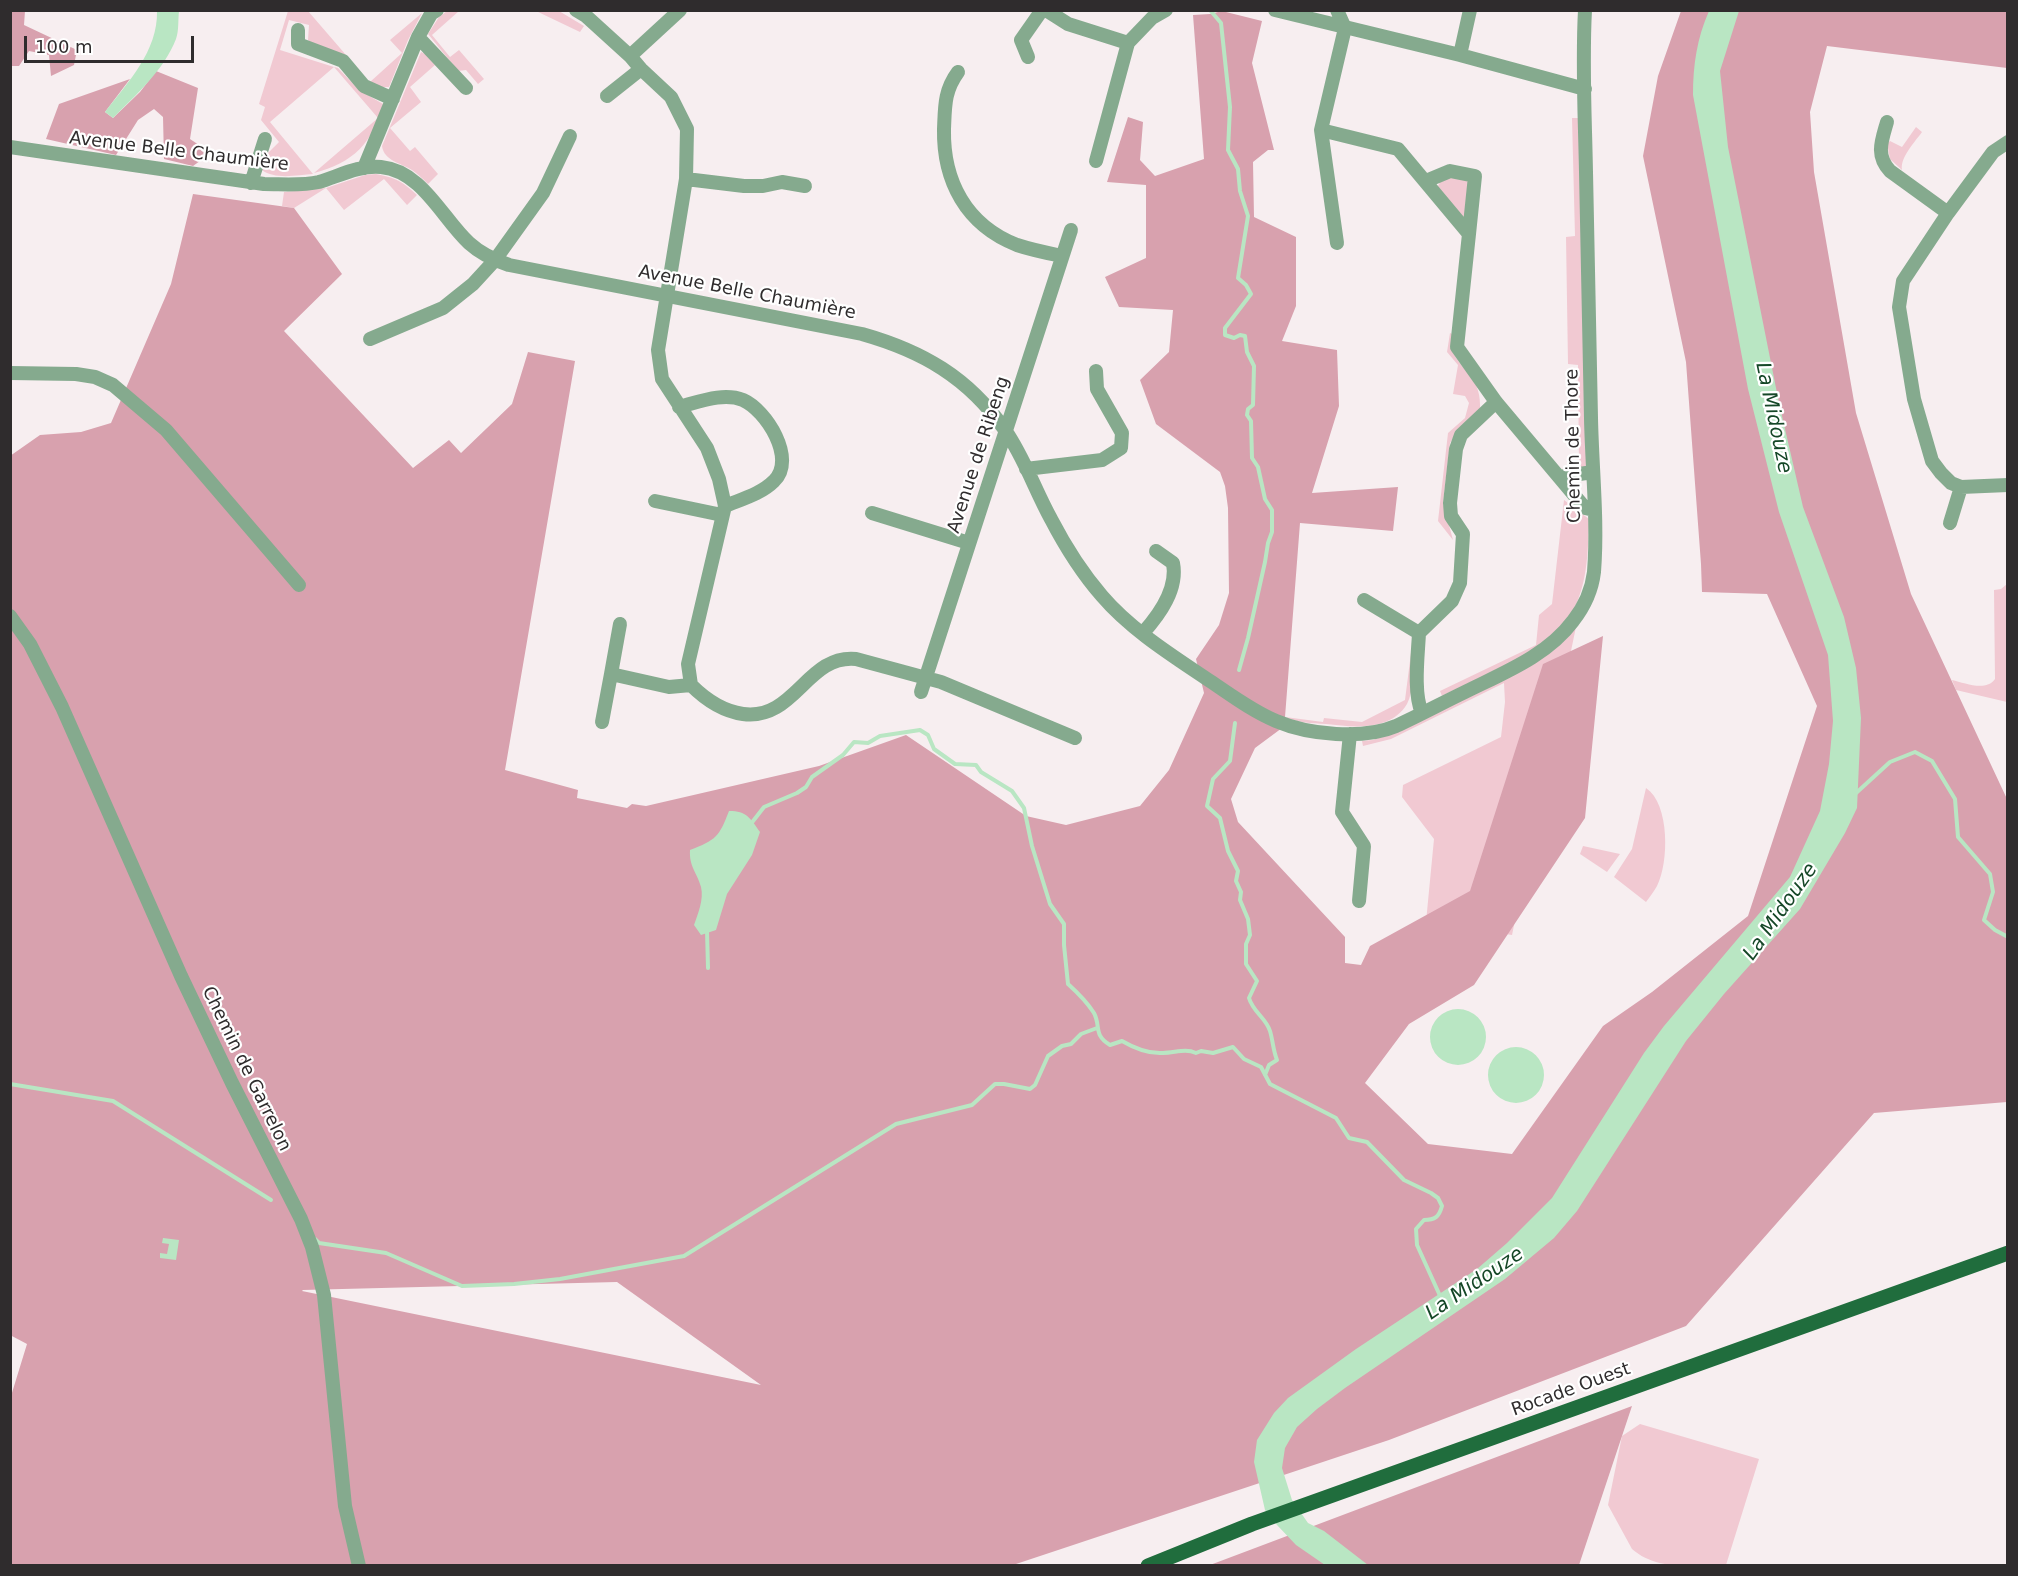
<!DOCTYPE html>
<meta charset="utf-8">
<style>
body{margin:0}
#map{position:relative;width:2018px;height:1576px;overflow:hidden;background:#f7eef0;font-family:"DejaVu Sans",sans-serif}
canvas{display:block}
.frame{position:absolute;inset:0;border:12px solid #2f2c2d;pointer-events:none}
.scale{position:absolute;left:24px;top:36px;width:170px;height:27px;box-sizing:border-box;border:3px solid #2f2c2d;border-top:0;padding-left:8px;font-size:18px;line-height:21px;white-space:nowrap;color:#2f2c2d;-webkit-text-stroke:4px #fff;paint-order:stroke}
</style>
<div id="map">
<canvas width="2018" height="1576"></canvas>
<div class="frame"></div>
<div class="scale">100 m</div>
</div>
<script>
const ctx = document.querySelector('canvas').getContext('2d');
ctx.lineJoin = 'round';
function fill(path, color) { ctx.fillStyle = color; ctx.fill(path, 'evenodd'); }
function stroke(path, color, width, dash) { ctx.strokeStyle = color; ctx.lineWidth = width; ctx.lineCap = dash ? 'butt' : 'round'; ctx.setLineDash(dash || []); ctx.stroke(path); }
function write(font, color, halo, rows, align = 'center') {
  ctx.font = font + ' "DejaVu Sans",sans-serif'; ctx.lineWidth = 4.5; ctx.setLineDash([]); ctx.textBaseline = 'middle'; ctx.strokeStyle = halo; ctx.fillStyle = color; for (const [text, x, y, turn = 0] of rows) {
    ctx.save(); ctx.translate(x, y); ctx.rotate((+turn || 0) * Math.PI / 180); ctx.textAlign = isNaN(turn) ? turn : align; if (halo) ctx.strokeText(text, 0, 0); ctx.fillText(text, 0, 0); ctx.restore();
  }
}
fill(new Path2D(`
 M 288,11 L 308,11 L 346,55 L 312,45 L 308,40 L 309,25 L 289,20 L 280,50 L 334,67 L 270,122 L 313,174 C 298,175 275,180 262,170 L 266,155 L 279,142 L 261,120 L 265,107 L 259,104 Z
 M 447,11 L 459,11 L 432,35 L 450,57 L 459,50 L 484,79 L 478,84 L 466,70 L 458,71 L 428,34 L 439,17 Z
 M 536,11 L 559,11 L 584,26 L 580,32 Z
 M 422,13 L 408,40 L 389,87 L 382,87 L 370,82 L 402,53 L 390,40 Z
 M 421,52 L 425,54 L 435,65 L 410,87 L 421,102 L 390,128 L 410,151 L 415,147 L 438,174 L 428,184 C 423,179 418,174 412,170 C 401,163 384,161 382,146 Z
 M 334,67 L 338,68 L 359,90 L 383,104 C 373,143 353,163 314,173 L 378,118 Z
 M 1572,118 L 1581,118 L 1587,467 L 1579,467 L 1578,365 L 1568,364 L 1566,237 L 1575,236 Z
 M 1916,127 L 1922,132 C 1915,142 1900,157 1902,170 L 1890,159 L 1887,143 L 1890,141 L 1902,147 Z
 M 376,174 C 396,178 402,181 417,195 L 407,205 L 384,179 L 344,210 L 326,188 L 294,208 L 282,206 L 284,192 L 326,188 L 365,175 Z
 M 1454,175 L 1468,180 L 1467,215 L 1461,218 L 1437,188 L 1442,178 Z
 M 1450,333 L 1452,334 L 1451,349 C 1464,375 1482,377 1480,411 L 1459,428 L 1450,443 L 1443,503 L 1453,540 L 1438,521 L 1448,433 L 1465,418 L 1469,403 L 1465,396 L 1453,394 L 1458,365 L 1447,352 Z
 M 1564,500 L 1589,519 C 1588,549 1588,581 1574,609 C 1555,648 1480,677 1442,696 L 1440,691 L 1536,645 L 1539,615 L 1552,604 Z
 M 2007,584 L 2007,702 L 1956,690 L 1952,680 C 1965,683 1986,692 1995,679 L 1994,590 L 2001,589 Z
 M 1577,622 L 1512,935 L 1426,922 L 1434,839 L 1402,797 L 1403,785 L 1501,737 L 1505,702 L 1504,683 L 1391,739 L 1363,746 L 1362,741 L 1373,740 L 1389,734 L 1537,657 Z
 M 1411,653 L 1415,653 C 1413,668 1414,691 1407,704 C 1390,732 1353,727 1326,724 C 1312,723 1298,723 1285,717 L 1323,722 L 1324,718 L 1362,722 L 1405,700 Z
 M 1646,788 C 1670,804 1669,863 1657,886 C 1654,891 1650,897 1646,902 L 1614,877 L 1632,849 Z
 M 1583,846 L 1620,854 L 1607,872 L 1580,854 Z
 M 1640,1424 L 1759,1459 L 1726,1565 C 1695,1566 1657,1571 1632,1549 L 1608,1505 L 1622,1436 Z`), '#f1c9d2');
fill(new Path2D(`
 M 11,10 L 25,11 L 24,25 L 77,50 L 74,65 L 51,76 L 49,55 L 29,51 L 19,66 L 11,66 Z
 M 1222,11 L 1262,21 L 1252,63 L 1274,150 L 1268,150 L 1253,162 L 1254,217 L 1296,237 L 1296,306 L 1282,341 L 1337,350 L 1339,406 L 1312,493 L 1398,487 L 1393,531 L 1300,523 L 1285,717 L 1282,728 L 1255,748 L 1231,799 L 1238,822 L 1345,937 L 1345,963 L 1361,965 L 1370,946 L 1470,891 L 1543,664 L 1603,636 L 1585,818 L 1474,985 L 1409,1024 L 1365,1083 L 1428,1144 L 1512,1154 L 1603,1026 L 1652,992 L 1748,916 L 1817,706 L 1767,594 L 1702,592 L 1701,564 L 1686,362 L 1643,156 L 1658,76 L 1681,11 L 2007,11 L 2007,68 L 1827,46 L 1810,112 L 1814,172 L 1856,413 L 1911,594 L 2007,799 L 2007,1102 L 1874,1113 L 1686,1326 L 1389,1440 L 1013,1565 L 11,1565 L 11,1396 L 27,1344 L 10,1335 L 10,456 L 40,435 L 81,432 L 111,423 L 171,284 L 193,194 L 294,208 L 342,274 L 284,331 L 413,468 L 449,440 L 461,453 L 512,404 L 528,352 L 575,361 L 505,770 L 578,790 L 577,798 L 627,808 L 632,804 L 646,806 L 819,766 L 906,735 L 1026,816 L 1066,825 L 1140,806 L 1169,770 L 1204,693 L 1196,659 L 1219,625 L 1229,593 L 1228,508 L 1225,486 L 1220,472 L 1156,424 L 1140,380 L 1169,352 L 1173,310 L 1119,307 L 1105,277 L 1146,258 L 1146,185 L 1107,182 L 1128,117 L 1143,122 L 1140,160 L 1155,176 L 1204,159 L 1193,15 L 1210,14 ZM 617,1282 L 761,1385 L 302,1291 L 303,1290 Z
 M 156,71 L 198,88 L 190,139 L 211,153 L 193,166 L 164,159 L 163,117 L 154,109 L 138,120 L 116,155 L 46,139 L 59,104 L 130,79 L 105,112 L 113,118 L 140,92 Z
 M 1632,1406 L 1579,1565 L 1210,1565 Z`), '#d8a1ae');
fill(new Path2D(`
 M 157,11 L 179,11 C 178,19 179,31 176,39 C 164,70 136,95 113,118 L 105,112 C 128,82 158,51 157,11 Z
 M 1709,11 L 1739,11 L 1720,71 L 1728,147 L 1779,403 L 1803,507 L 1844,617 L 1856,668 L 1861,718 L 1857,808 L 1845,833 L 1800,909 L 1724,994 L 1686,1041 L 1577,1211 L 1554,1238 L 1505,1279 L 1345,1388 L 1317,1409 L 1297,1427 L 1285,1448 L 1282,1468 L 1292,1500 L 1308,1523 L 1324,1531 L 1368,1565 L 1325,1565 L 1296,1545 L 1277,1525 L 1265,1510 L 1254,1462 L 1257,1440 L 1274,1413 L 1288,1398 L 1356,1349 L 1477,1269 L 1507,1243 L 1552,1198 L 1644,1053 L 1664,1026 L 1790,877 L 1820,811 L 1829,764 L 1833,721 L 1828,655 L 1779,512 L 1748,389 L 1693,95 C 1693,65 1697,38 1709,11 Z
 M 729,811 C 747,811 750,818 760,832 L 752,855 L 727,894 L 716,930 L 701,935 L 694,925 C 698,914 704,899 701,887 C 697,872 689,867 690,850 C 716,840 719,837 729,811 Z
 M1430 1037a28 28 0 1 1 56 0a28 28 0 1 1-56 0Z
 M1488 1075a28 28 0 1 1 56 0a28 28 0 1 1-56 0Z
 M 163,1238 L 179,1240 L 176,1260 L 160,1258 L 160,1253 L 167,1254 L 169,1244 L 162,1243 Z`), '#b9e6c3');
stroke(new Path2D(`
 M 1210,10 L 1221,23 L 1230,107 L 1228,150 L 1238,169 L 1240,191 L 1248,216 L 1238,278 L 1246,285 L 1251,294 L 1225,328 L 1225,335 L 1234,338 L 1240,335 L 1245,336 L 1247,352 L 1254,366 L 1253,405 L 1248,409 L 1247,415 L 1251,421 L 1252,458 L 1258,467 L 1265,499 L 1272,510 L 1272,532 L 1268,543 L 1265,562 L 1248,638 L 1239,670
 M 1235,723 L 1230,761 L 1213,779 L 1207,806 L 1220,818 L 1228,851 L 1238,871 L 1236,881 L 1241,892 L 1240,900 L 1248,919 L 1250,935 L 1246,944 L 1246,964 L 1257,981 L 1249,998 C 1253,1012 1266,1018 1270,1031 C 1273,1041 1273,1050 1277,1060 L 1269,1065 L 1265,1075
 M 1855,794 L 1890,762 L 1915,752 L 1932,761 L 1955,799 L 1958,837 L 1990,874 L 1993,892 L 1984,920 L 1995,930 L 2008,937
 M 750,825 L 764,807 L 797,793 L 806,787 L 812,777 L 843,755 L 854,742 L 868,743 L 880,736 L 920,730 L 928,735 L 934,749 L 955,764 L 976,765 L 981,772 L 1012,791 L 1024,808 L 1032,846 L 1050,904 L 1064,924 L 1064,945 L 1068,984 C 1078,993 1087,1002 1094,1013 C 1101,1026 1093,1035 1110,1045 L 1122,1041 C 1134,1048 1149,1054 1163,1053 C 1175,1053 1185,1048 1196,1053 L 1201,1051 L 1213,1053 L 1233,1047 L 1244,1059 L 1261,1067 L 1270,1084 L 1336,1118 L 1349,1138 L 1367,1142 L 1404,1180 L 1431,1193 L 1438,1198 L 1442,1206 C 1439,1217 1435,1220 1424,1220 L 1416,1229 L 1417,1245 L 1441,1298
 M 707,930 L 708,968
 M 10,1084 L 113,1101 L 271,1200
 M 315,1239 L 319,1243 L 386,1253 L 462,1286 L 514,1284 L 560,1279 L 684,1256 L 896,1124 L 972,1105 L 995,1084 L 1004,1084 L 1030,1089 L 1035,1085 L 1048,1056 L 1062,1046 L 1071,1044 L 1081,1034 L 1097,1028`), '#b9e6c3', 4);
stroke(new Path2D(`
 M 576,10 L 586,16 L 630,56 L 641,69 L 671,97 L 687,129 L 686,179 L 658,350 L 662,379 L 707,448 L 719,479 L 725,506 L 688,664 L 691,685 C 706,700 722,711 743,714 C 795,721 807,654 856,659 L 941,682 L 1075,738
 M 1046,10 L 1068,24 L 1128,43 L 1152,18 L 1166,10
 M 1275,10 L 1460,55 L 1585,89
 M 1337,10 L 1345,28 L 1321,130 L 1337,243
 M 298,30 L 298,44 L 343,61 L 364,86 L 393,99
 M 418,37 L 466,88
 M 1460,55 L 1470,10
 M 630,56 L 680,10
 M 1028,57 L 1021,40 L 1042,10
 M 958,72 C 944,91 945,107 944,129 C 943,181 966,225 1017,245 C 1032,250 1047,253 1062,256
 M 607,96 L 641,69
 M 1887,122 C 1882,140 1875,155 1890,171 L 1948,213
 M 1321,130 L 1398,149 L 1469,234 L 1457,347 L 1496,402 L 1559,477 L 1585,508 L 1594,510
 M 2008,142 L 1993,152 L 1948,213 L 1903,281 L 1899,307 L 1914,399 L 1932,461 L 1941,473 L 1951,483 L 1961,487 L 2008,485
 M 10,147 L 264,184 C 283,184 301,186 319,182 C 339,176 359,165 381,167 C 422,171 442,218 469,243 C 481,254 494,260 509,265 L 862,334 C 922,351 968,377 1005,430 C 1024,457 1035,490 1051,519 C 1065,546 1082,573 1102,596 C 1131,630 1173,656 1210,681 C 1231,695 1252,711 1276,721 C 1309,735 1363,740 1396,726 C 1420,715 1442,703 1465,692 C 1503,673 1547,656 1573,621 C 1584,607 1592,589 1594,572 C 1598,521 1592,469 1591,418 C 1589,336 1588,254 1586,172 C 1585,118 1582,64 1585,10
 M 1096,161 L 1128,43
 M 364,168 L 418,37 L 431,14 L 437,10
 M 686,179 L 744,186 L 763,186 L 782,182 L 805,186
 M 1426,181 L 1450,171 L 1475,176 L 1469,234
 M 251,183 L 265,139
 M 370,339 L 443,308 L 473,284 L 495,260 L 543,193 L 570,136
 M 10,373 L 76,374 L 95,377 L 113,385 L 166,430 L 299,585
 M 679,407 C 699,402 723,392 743,400 C 766,410 797,459 774,481 C 761,494 742,499 725,506
 M 1026,469 L 1102,460 L 1121,448 L 1122,433 L 1097,389 L 1096,371
 M 1559,477 L 1593,472
 M 655,501 L 722,515
 M 872,513 L 969,543
 M 1950,523 L 1961,487
 M 1364,600 L 1419,633
 M 10,616 L 30,644 L 62,707 L 181,976 L 232,1083 L 301,1219 L 312,1247 L 324,1295 L 345,1506 L 359,1566
 M 1143,633 C 1160,614 1178,589 1173,563 L 1156,551
 M 611,674 L 620,624
 M 921,692 L 1071,230
 M 1422,713 C 1413,693 1418,655 1419,633 L 1452,601 L 1460,583 L 1463,534 L 1451,516 L 1450,503 L 1456,449 L 1461,435 L 1496,402
 M 602,722 L 611,674 L 669,687 L 691,685
 M 1350,734 L 1342,812 L 1364,846 L 1359,901`), '#85aa8e', 14);
stroke(new Path2D(`
 M 1148,1566 L 1252,1524 L 2008,1253`), '#206d3d', 15);
write('18px', '#2f2c2d', '#fff', [
 ["Avenue Belle Chaumière",179,152,7],
 ["Avenue Belle Chaumière",747,293,11],
 ["Chemin de Thore",1574,446,-91],
 ["Avenue de Ribeng",979,455,-72],
 ["Chemin de Garrelon",246,1069,64],
 ["Rocade Ouest",1571,1390,-20]
]);
write('italic 20px', '#154727', '#fff', [
 ["La Midouze",1773,418,78],
 ["La Midouze",1781,912,-55],
 ["La Midouze",1475,1284,-34]
]);
</script>
